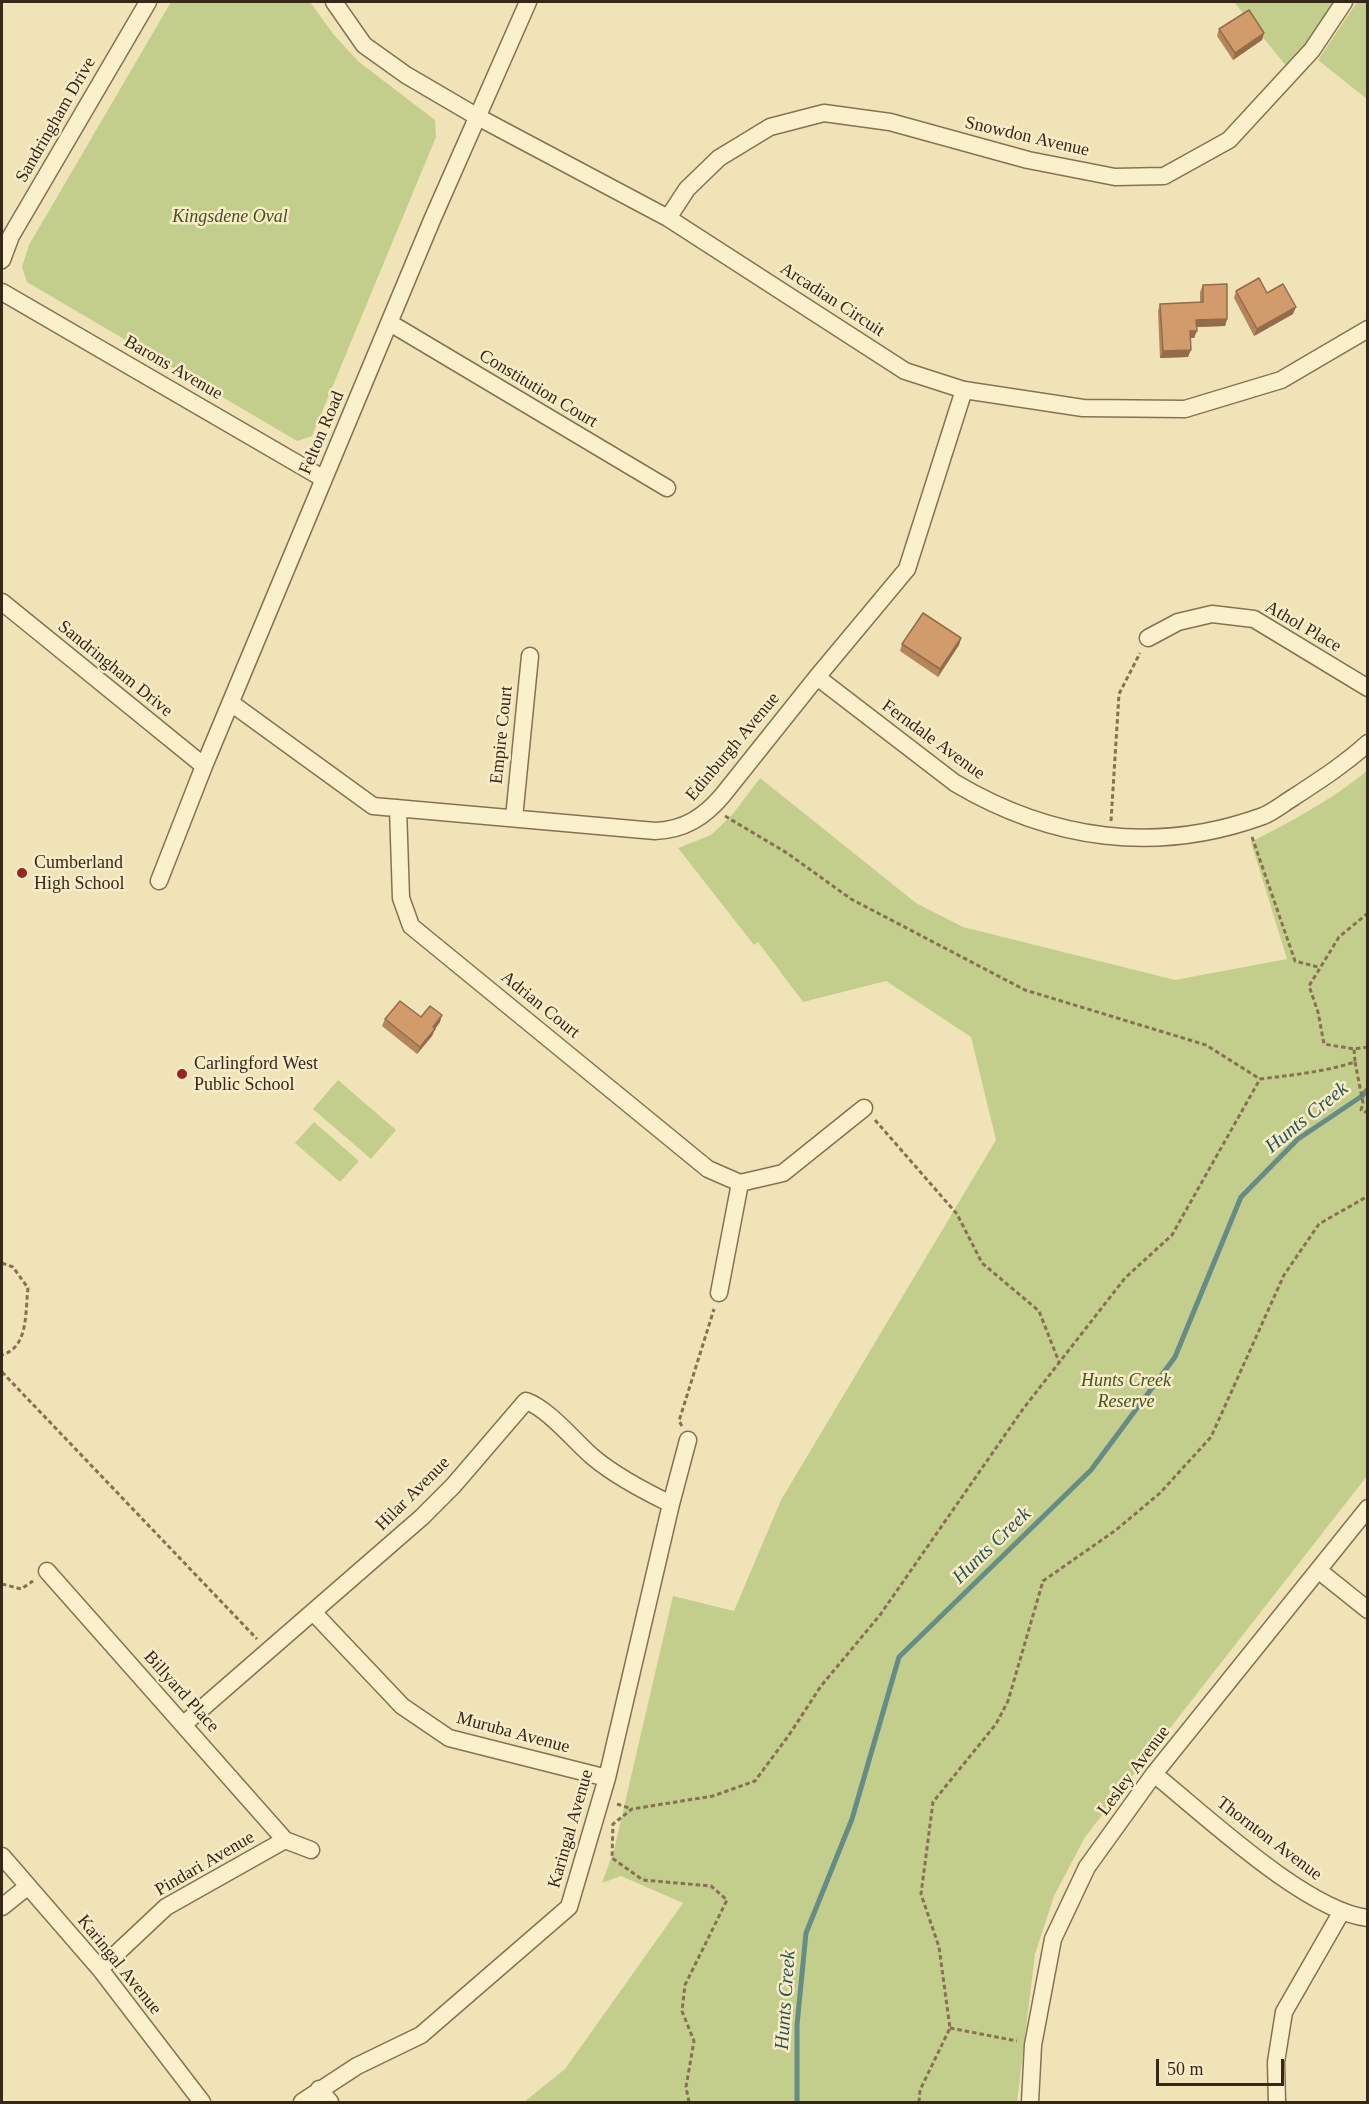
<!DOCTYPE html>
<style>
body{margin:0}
#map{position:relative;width:1369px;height:2104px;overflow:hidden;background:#f0e3b8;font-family:Georgia,serif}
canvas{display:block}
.frame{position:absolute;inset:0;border:3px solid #352819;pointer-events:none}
.scale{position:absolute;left:1156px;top:2059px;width:128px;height:27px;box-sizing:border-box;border:3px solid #352819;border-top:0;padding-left:8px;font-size:18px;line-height:21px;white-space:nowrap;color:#352819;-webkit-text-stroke:4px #f8ecc8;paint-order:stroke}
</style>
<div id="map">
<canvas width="1369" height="2104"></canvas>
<div class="frame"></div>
<div class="scale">50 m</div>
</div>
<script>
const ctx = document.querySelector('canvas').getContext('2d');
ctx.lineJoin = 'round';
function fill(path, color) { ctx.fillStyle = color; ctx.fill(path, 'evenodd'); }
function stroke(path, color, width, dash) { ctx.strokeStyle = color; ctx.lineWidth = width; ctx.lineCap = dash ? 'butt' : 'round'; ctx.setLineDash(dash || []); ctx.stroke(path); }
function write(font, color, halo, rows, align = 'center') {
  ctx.font = font + ' Georgia,serif'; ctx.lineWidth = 5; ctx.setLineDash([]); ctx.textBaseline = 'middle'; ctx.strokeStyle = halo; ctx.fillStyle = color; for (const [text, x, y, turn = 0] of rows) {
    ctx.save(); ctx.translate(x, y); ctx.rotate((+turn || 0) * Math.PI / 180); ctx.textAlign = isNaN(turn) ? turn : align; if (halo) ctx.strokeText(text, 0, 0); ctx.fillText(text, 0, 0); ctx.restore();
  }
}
fill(new Path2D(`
 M 171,2 L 310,2 L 334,35 L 359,62 L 435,120 L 436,137 L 312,436 L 297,441 L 27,282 L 22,267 L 29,245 Z
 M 1234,2 L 1335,2 L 1288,68 Z
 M 1357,2 L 1367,2 L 1367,99 L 1318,60 Z
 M 1367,771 L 1367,1476 L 1085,1837 L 1054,1896 L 1035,1954 L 1017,2102 L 524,2102 L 565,2069 L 683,1903 L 621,1876 L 602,1883 L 614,1850 L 673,1596 L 734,1611 L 781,1500 L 996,1140 L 971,1037 L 886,981 L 803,1002 L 758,942 L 754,945 L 678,848 L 711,835 L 732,815 L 760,778 L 916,903 L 963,927 L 1175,980 L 1287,959 L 1251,842 C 1292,821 1331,800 1367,771 Z
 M 338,1080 L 396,1130 L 371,1159 L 313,1109 Z
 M 314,1122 L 359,1161 L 340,1182 L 295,1143 Z`), '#c3ce8c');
stroke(new Path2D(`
 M 797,2102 L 797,2025 L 806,1933 L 852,1819 L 899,1657 L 1091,1470 L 1175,1357 L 1241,1197 L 1298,1139 L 1362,1096 L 1368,1089`), '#658d86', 5);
const minor = new Path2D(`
 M 334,2 L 364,45 L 406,75 L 476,116 L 668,218 L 905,371 L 964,390 L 1083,408 L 1185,409 L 1281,380 L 1368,329
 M 668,218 L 687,189 L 719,158 L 770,127 L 824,113 L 890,122 L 1028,160 L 1115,177 L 1164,176 L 1229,140 L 1312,50 L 1344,2
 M 2,260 L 11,236 L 148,2
 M 2,292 L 324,479
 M 390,323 L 667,488
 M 2,602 L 204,766
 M 1148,638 L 1178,622 L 1212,614 L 1254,619 L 1368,688
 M 817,677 L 955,783 C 1051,840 1156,855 1263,816 C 1273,812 1284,803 1294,797 C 1320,780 1345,764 1368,743
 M 231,703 L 373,806 L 655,831 C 684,830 704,817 722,796 L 817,677 L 907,569 L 964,390
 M 398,808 L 401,898 L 411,926 L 708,1169 L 740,1183 L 783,1173 L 864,1108
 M 514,818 L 530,656
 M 159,881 L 204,766 L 432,220 L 528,2
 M 719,1293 L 740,1183
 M 1318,1570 L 1368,1610
 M 47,1571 L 285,1840 L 311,1850
 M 313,1612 L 402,1706 L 449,1738 L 607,1778
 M 184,1724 L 422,1517 L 453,1486 L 526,1401 C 549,1409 575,1442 594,1458 C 617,1477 644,1491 671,1504
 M 1154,1774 C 1205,1815 1306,1911 1368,1918
 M 2,1856 L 100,1969 L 202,2102
 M 2,1907 L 27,1887
 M 100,1969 L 166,1907 L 285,1840
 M 319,2089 L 330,2102
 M 302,2102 L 357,2066 L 421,2035 L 569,1907 L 607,1778 L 671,1504 L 688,1440
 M 1030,2102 L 1033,2045 L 1053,1939 L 1087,1867 L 1154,1774 L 1368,1508
 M 1277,2102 L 1276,2062 L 1284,2012 L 1342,1911`);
stroke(minor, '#877153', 19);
stroke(new Path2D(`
 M 725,816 L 787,853 L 851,899 L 1025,990 L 1206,1045 L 1260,1079
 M 1111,821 L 1119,694 L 1140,653
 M 1252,837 L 1295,961 L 1318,967
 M 1368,913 L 1339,937 L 1309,986 L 1318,1012 L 1324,1044 L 1354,1049 L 1368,1047
 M 1355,1062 L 1363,1103 L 1361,1110 L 1368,1113
 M 875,1120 L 957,1214 L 982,1263 L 1039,1311 L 1059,1362
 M 2,1263 L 13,1267 L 28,1288 C 25,1312 29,1347 2,1355
 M 2,1372 L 257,1639
 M 682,1426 L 679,1421 L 714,1309
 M 2,1584 L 21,1589 L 33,1581
 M 617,1804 L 632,1809
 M 950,2028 L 1017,2041
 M 689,2102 L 686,2087 L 694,2041 L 682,2011 L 685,1985 L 727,1900 L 711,1886 L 643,1880 L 612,1858 L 613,1824 L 632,1809 L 713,1796 L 755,1781 L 789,1735 L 821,1686 L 880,1615 L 1023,1409 L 1125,1278 L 1172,1235 L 1260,1079 C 1293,1075 1323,1072 1355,1062 L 1354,1049
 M 919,2102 L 920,2090 L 950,2028 L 939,1947 L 921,1894 L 933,1802 L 996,1724 L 1008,1701 L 1043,1581 L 1116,1530 L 1160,1493 L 1211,1437 L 1284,1275 L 1319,1224 L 1368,1196`), '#877153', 3, [4.5, 3]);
stroke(minor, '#fbf0cc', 16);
fill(new Path2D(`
 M 1219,29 L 1264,33 L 1262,40 L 1233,60 L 1217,36 Z
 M 1203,285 L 1227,319 L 1225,326 L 1197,327 L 1194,338 L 1190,338 L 1188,357 L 1160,358 L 1158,311 L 1160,304 L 1200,302 L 1200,292 Z
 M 1236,291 L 1267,293 L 1293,314 L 1254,336 L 1234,298 Z
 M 961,638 L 959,645 L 938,677 L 900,651 L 902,644 Z
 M 421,1017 L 440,1022 L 435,1029 L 432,1036 L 417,1054 L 382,1026 L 385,1019 Z`), '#b5855c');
fill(new Path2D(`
 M 1264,33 L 1262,40 L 1233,60 L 1235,53 Z
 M 1296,307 L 1293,314 L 1254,336 L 1257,329 Z
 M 1227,319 L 1225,326 L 1194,327 L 1196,320 Z
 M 1190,331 L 1197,331 L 1194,338 L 1187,338 Z
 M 1191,350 L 1188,357 L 1160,358 L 1163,351 Z
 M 961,638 L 959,645 L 938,677 L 940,669 Z
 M 442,1015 L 440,1022 L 435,1029 L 432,1036 L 417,1054 L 420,1047 Z`), '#936c4b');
const building = new Path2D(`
 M 1249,10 L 1264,33 L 1235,53 L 1219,29 Z
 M 1259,278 L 1267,293 L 1283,284 L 1296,307 L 1257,329 L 1236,291 Z
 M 1227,284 L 1227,319 L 1196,320 L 1197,331 L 1190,331 L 1191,350 L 1163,351 L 1160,304 L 1203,302 L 1203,285 Z
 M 923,613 L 961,638 L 940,669 L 902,644 Z
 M 400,1001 L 421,1017 L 430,1006 L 442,1015 L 433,1027 L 435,1029 L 420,1047 L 385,1019 Z`);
fill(building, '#d29b6b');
stroke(building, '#936c4b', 1.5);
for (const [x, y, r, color] of [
 [22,873,6,"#9a251f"],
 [182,1074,6,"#9a251f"]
]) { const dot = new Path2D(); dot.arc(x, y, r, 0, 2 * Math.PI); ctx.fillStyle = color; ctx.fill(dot); stroke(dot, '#f8ecc8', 2); }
write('18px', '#352819', '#f8ecc8', [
 ["Sandringham Drive",56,120,-60],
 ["Snowdon Avenue",1027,137,13],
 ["Arcadian Circuit",832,300,33],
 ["Barons Avenue",173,368,30],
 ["Constitution Court",538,389,31],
 ["Felton Road",322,433,-67],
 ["Athol Place",1303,627,30],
 ["Sandringham Drive",115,669,39],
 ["Empire Court",502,735,-84],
 ["Ferndale Avenue",933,740,36],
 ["Edinburgh Avenue",733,747,-50],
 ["Adrian Court",540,1005,39],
 ["Hilar Avenue",413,1494,-45],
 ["Billyard Place",181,1692,48],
 ["Muruba Avenue",513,1733,15],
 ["Lesley Avenue",1134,1771,-53],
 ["Karingal Avenue",571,1829,-74],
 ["Thornton Avenue",1269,1839,37],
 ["Pindari Avenue",205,1864,-30],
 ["Karingal Avenue",119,1965,51]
]);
write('italic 18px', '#43531e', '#f8ecc8', [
 ["Kingsdene Oval",230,217],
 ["Hunts Creek",1126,1381],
 ["Reserve",1126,1402]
]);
write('18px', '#352819', '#f8ecc8', [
 ["Cumberland",34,863],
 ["High School",34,884],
 ["Carlingford West",194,1064],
 ["Public School",194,1085]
], 'left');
write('italic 20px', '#275656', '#f8ecc8', [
 ["Hunts Creek",1307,1118,-39],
 ["Hunts Creek",992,1546,-44],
 ["Hunts Creek",786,2000,-86]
]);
</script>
